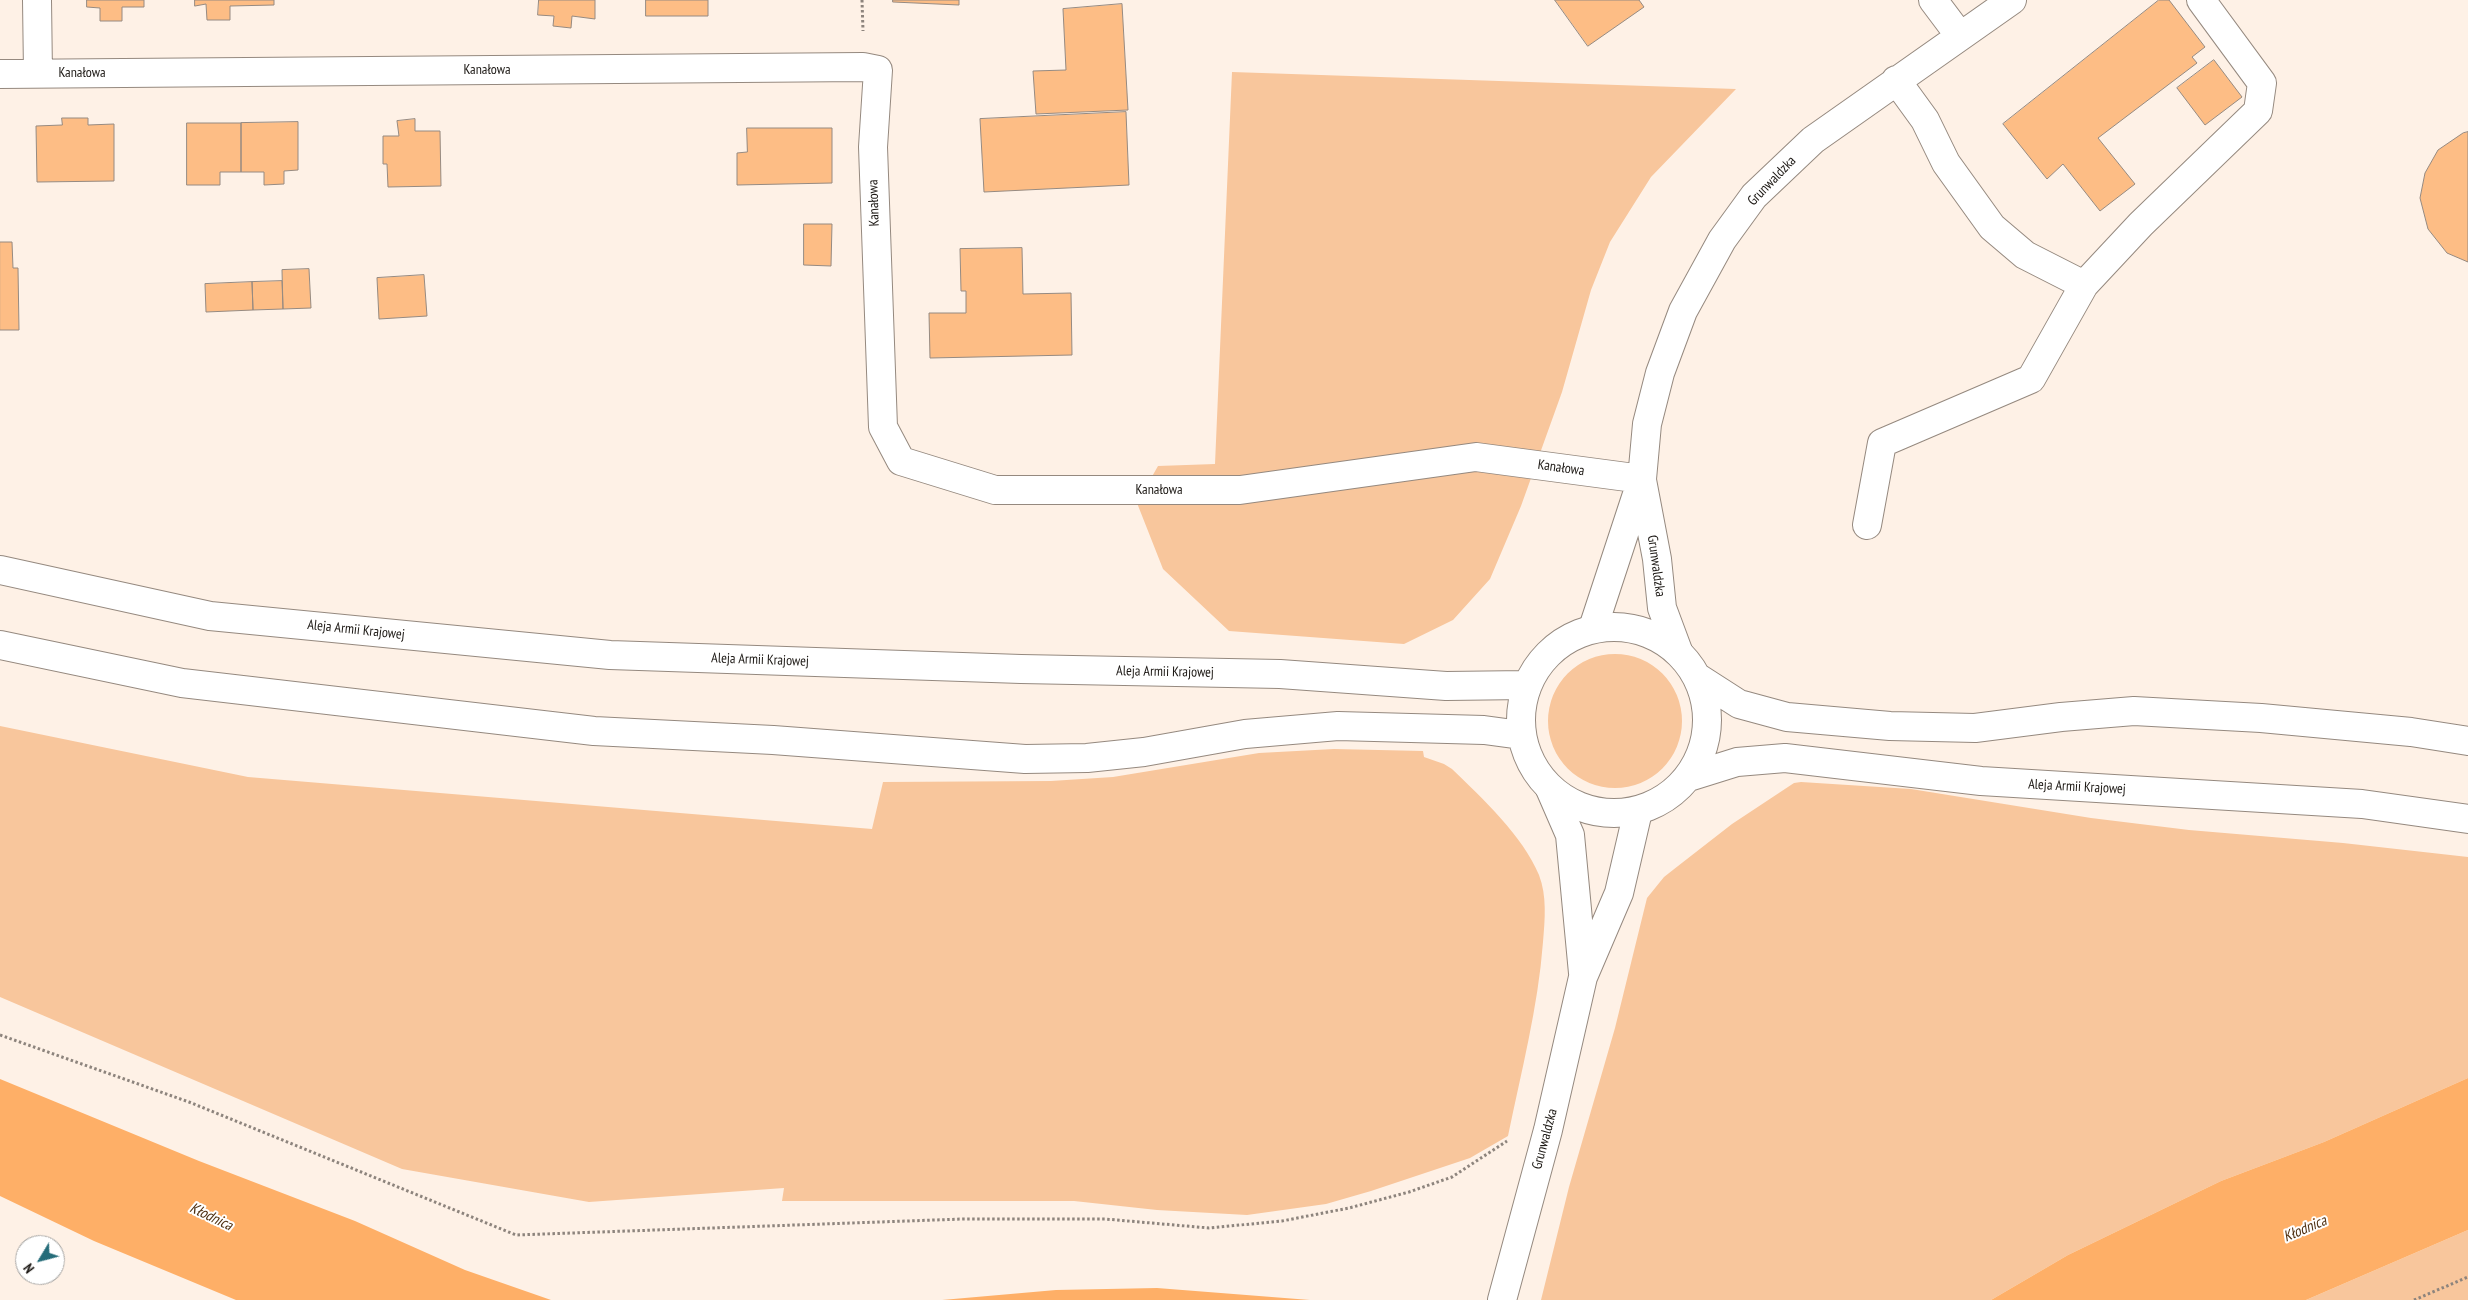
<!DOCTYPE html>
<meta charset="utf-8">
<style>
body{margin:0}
#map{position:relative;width:2468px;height:1300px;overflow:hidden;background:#fef1e6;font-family:"PT Sans Narrow",sans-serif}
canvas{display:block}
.north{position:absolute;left:15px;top:1235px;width:50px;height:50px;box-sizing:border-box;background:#fff;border:1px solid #a4a3a1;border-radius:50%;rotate:233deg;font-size:14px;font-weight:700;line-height:20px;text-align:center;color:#1c1814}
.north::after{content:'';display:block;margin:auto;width:18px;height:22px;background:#256c79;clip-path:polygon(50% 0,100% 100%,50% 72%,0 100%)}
</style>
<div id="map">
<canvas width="2468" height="1300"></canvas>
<div class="north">N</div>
</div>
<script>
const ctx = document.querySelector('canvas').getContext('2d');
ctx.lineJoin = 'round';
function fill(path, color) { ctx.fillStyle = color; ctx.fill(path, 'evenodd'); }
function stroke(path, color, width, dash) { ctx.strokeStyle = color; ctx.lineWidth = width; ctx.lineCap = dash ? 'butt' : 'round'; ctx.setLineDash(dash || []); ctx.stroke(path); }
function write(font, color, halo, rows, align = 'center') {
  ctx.font = font + ' "PT Sans Narrow",sans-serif'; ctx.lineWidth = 4; ctx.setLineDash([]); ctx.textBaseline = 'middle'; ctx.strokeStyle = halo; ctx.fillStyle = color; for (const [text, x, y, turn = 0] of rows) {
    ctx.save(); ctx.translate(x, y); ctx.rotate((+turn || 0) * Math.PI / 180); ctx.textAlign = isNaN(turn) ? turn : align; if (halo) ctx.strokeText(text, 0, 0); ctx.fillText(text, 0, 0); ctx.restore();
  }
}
fill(new Path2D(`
 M 1232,72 L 1736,89 L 1651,177 L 1610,242 L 1591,290 L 1562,392 L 1521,506 L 1490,579 L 1453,620 L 1404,644 L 1229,631 L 1163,569 L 1137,503 L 1158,466 L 1215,464 Z
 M1548 721a67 67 0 1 1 134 0a67 67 0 1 1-134 0Z
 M 0,726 L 248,777 L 872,829 L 883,782 L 1051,781 L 1113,777 L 1259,753 L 1334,749 L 1423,751 L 1424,757 L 1444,764 L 1452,769 C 1482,798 1523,836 1539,875 C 1547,896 1545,919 1543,942 C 1538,1008 1521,1072 1508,1136 L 1470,1158 L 1371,1191 L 1326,1204 L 1247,1215 L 1157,1210 L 1074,1201 L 782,1201 L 784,1188 L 589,1202 L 402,1169 L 0,997 Z
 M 1801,782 L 1911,789 L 2091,818 L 2189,830 L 2343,843 L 2468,857 L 2468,1078 L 2324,1142 L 2221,1181 L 2068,1255 L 1991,1300 L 1541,1300 L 1569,1187 L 1615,1028 L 1647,898 L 1664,877 L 1678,866 L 1732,824 L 1794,783 Z
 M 2468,1230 L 2468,1300 L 2306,1300 Z`), '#f8c69c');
fill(new Path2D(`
 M 2468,1078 L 2468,1230 L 2306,1300 L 1991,1300 L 2068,1255 L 2221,1181 L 2324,1142 Z
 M 0,1079 L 199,1161 L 355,1221 L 465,1270 L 551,1300 L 236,1300 L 94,1241 L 0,1196 Z
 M 1157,1288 L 1310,1300 L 942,1300 L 1056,1290 Z`), '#feaf67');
const building = new Path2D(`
 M 87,0 L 144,0 L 144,7 L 122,7 L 122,21 L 100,21 L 100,8 L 87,7 Z
 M 195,0 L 274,0 L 274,5 L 230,6 L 230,20 L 207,20 L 206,4 L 195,6 Z
 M 539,0 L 595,0 L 595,19 L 572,16 L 571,28 L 553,26 L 554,16 L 538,15 Z
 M 646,0 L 708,0 L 708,16 L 646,16 Z
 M 893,0 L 959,0 L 959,5 L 893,2 Z
 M 1555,0 L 1639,0 L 1644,7 L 1588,46 Z
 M 2159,0 L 2169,0 L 2205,47 L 2192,57 L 2197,63 L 2098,138 L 2135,184 L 2100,211 L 2063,164 L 2047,179 L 2003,124 Z
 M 1122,4 L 1128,110 L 1036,114 L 1033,71 L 1066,70 L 1063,9 Z
 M 2214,60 L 2242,97 L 2205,125 L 2177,88 Z
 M 1126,112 L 1129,185 L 984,192 L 980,119 Z
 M 62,118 L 88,118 L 88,125 L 114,124 L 114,181 L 37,182 L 36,126 L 62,125 Z
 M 415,119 L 415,131 L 440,131 L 441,186 L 388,187 L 387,164 L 383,164 L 383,136 L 399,136 L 397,121 Z
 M 298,122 L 298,170 L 284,171 L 284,184 L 264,185 L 264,172 L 241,172 L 241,123 Z
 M 187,123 L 241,123 L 241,172 L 220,172 L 220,185 L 187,185 Z
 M 747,128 L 832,128 L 832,183 L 737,185 L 737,153 L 747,152 Z
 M 2468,132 L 2468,262 L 2447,253 L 2428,229 L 2420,198 L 2425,173 L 2438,150 L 2463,133 Z
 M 804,224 L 832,224 L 831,266 L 804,265 Z
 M 0,242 L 12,242 L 13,268 L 18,268 L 19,330 L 0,330 Z
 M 1022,248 L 1023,294 L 1071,293 L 1072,355 L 930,358 L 929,313 L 966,313 L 966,291 L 961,291 L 960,249 Z
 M 309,269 L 311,308 L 283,309 L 282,270 Z
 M 424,275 L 427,316 L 379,319 L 377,278 Z
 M 282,281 L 283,309 L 253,310 L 252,282 Z
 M 252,282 L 253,310 L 206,312 L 205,284 Z`);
fill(building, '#fdbd85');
stroke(building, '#968a81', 1);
const minor = new Path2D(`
 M 37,0 L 38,73
 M 1933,0 L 1960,36
 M 0,74 L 863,67 L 878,70 L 873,147 L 883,427 L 901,461 L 995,490 L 1240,490 L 1476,457 L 1642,479
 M 1896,80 L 1925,120 L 1946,163 L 1992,227 L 2025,255 L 2084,285 L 2141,224 L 2258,111 L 2262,83 L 2201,0
 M 1642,480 L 1657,559 L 1662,608 L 1678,651
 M 1867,525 L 1882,443 L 2031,379 L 2084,285
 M 1593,628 L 1642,479 L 1647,424 L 1660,373 L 1683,311 L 1722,240 L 1754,196 L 1813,140 L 2012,0
 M 1550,789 L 1570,835 L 1583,973
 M 1502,1300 L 1548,1130 L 1583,977 L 1619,893 L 1638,811`);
const major = new Path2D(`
 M 0,570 L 210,616 L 610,655 L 1021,669 L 1280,674 L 1446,686 L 1526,685
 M1521 720a93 93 0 1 1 186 0a93 93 0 1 1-186 0Z
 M 0,645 L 182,683 L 594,731 L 773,740 L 1025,759 L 1087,758 L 1144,752 L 1245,734 L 1338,726 L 1484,730 L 1521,735
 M 1697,677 L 1739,704 L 1787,717 L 1890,726 L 1975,728 L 2061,717 L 2134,711 L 2261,718 L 2411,732 L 2468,741
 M 1689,777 L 1737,762 L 1785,758 L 1981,781 L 2362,804 L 2468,819`);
stroke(minor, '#95897f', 30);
stroke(major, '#95897f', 30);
stroke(new Path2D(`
 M 862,0 L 863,31
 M 0,1035 L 189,1102 L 516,1235 L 963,1219 L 1105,1219 L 1209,1228 L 1282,1221 L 1349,1208 L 1409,1192 L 1452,1177 L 1507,1141
 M 2414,1300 L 2468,1277`), '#8d847d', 3, [2.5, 2.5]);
stroke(minor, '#fff', 28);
stroke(major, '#fff', 28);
write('14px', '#1c1814', '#fff', [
 ["Kanałowa",487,70],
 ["Kanałowa",82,73],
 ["Grunwaldzka",1772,181,-46],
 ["Kanałowa",874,203,-92],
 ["Kanałowa",1561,468,8],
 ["Kanałowa",1159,490],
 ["Grunwaldzka",1656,566,82],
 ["Aleja Armii Krajowej",356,630,6],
 ["Aleja Armii Krajowej",760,660,2],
 ["Aleja Armii Krajowej",1165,672,1],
 ["Aleja Armii Krajowej",2077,787,3],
 ["Grunwaldzka",1545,1139,-75]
]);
write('italic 15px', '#4e2f10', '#fff', [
 ["Kłodnica",211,1217,26],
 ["Kłodnica",2305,1229,-23]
]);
</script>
